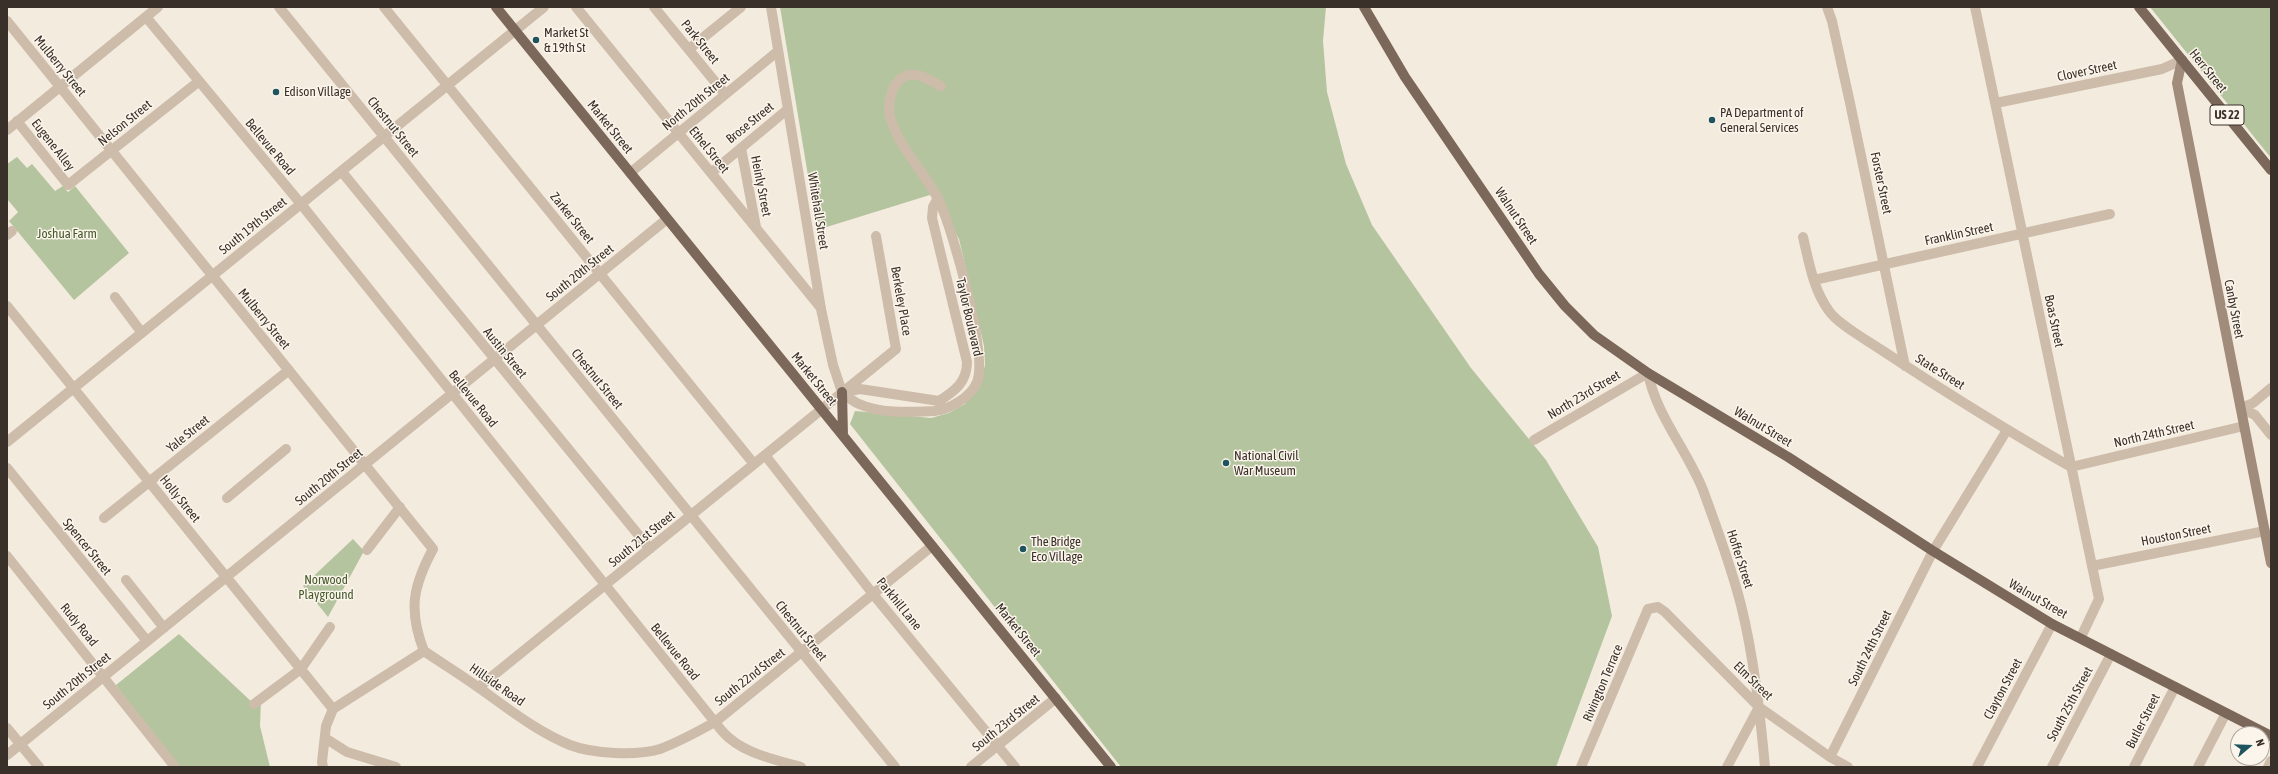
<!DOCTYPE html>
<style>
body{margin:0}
#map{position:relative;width:2278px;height:774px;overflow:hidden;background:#f4ebdf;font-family:"Asap Condensed",sans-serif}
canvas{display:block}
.frame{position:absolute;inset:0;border:8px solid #3a302a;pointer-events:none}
.north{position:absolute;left:2230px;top:726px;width:40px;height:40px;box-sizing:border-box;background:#fbf5eb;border:1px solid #aea69e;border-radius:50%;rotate:71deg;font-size:11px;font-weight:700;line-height:16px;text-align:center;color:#3a302a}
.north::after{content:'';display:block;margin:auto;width:14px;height:18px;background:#1d545d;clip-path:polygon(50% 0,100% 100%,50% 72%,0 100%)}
</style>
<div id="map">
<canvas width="2278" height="774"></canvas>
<div class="frame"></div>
<div class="north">N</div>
</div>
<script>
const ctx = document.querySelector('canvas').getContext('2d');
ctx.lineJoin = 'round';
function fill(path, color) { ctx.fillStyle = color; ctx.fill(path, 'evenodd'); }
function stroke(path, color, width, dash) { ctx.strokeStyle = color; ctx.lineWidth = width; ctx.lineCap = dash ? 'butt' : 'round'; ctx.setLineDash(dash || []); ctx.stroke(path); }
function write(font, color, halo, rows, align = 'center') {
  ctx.font = font + ' "Asap Condensed",sans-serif'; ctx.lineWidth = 3; ctx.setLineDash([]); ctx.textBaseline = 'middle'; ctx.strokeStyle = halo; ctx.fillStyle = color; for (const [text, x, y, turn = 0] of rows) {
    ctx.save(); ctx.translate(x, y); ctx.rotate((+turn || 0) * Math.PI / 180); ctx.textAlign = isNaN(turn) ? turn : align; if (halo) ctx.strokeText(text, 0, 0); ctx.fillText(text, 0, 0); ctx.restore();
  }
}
fill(new Path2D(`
 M 780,7 L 1326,7 L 1323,41 L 1327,92 L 1346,164 L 1372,225 L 1471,368 L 1546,460 L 1598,547 L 1612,616 L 1556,767 L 1121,767 L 850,424 L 855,411 L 931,418 L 949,413 L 965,404 L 981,380 L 985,365 L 984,346 L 959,239 L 933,194 L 817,230 Z
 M 2150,7 L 2271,7 L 2271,158 Z
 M 17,157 L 27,168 L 32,164 L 55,191 L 63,186 L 68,192 L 75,186 L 129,253 L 74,300 L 9,221 L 18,212 L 7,199 L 7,164 Z
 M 353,539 L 364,551 L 328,617 L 303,586 Z
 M 179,634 L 254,704 L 261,698 L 260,726 L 270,767 L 178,767 L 116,685 Z`), '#b4c49e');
stroke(new Path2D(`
 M 279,7 L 895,767
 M 384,7 L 754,464
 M 576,7 L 821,308
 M 654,7 L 725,94
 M 771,7 L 821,309 L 833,365 L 842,392
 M 1827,7 L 1832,21 L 1850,103 L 1905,366
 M 1975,7 L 2099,599 L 2081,637
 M 146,17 L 301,204 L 722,731 C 741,753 773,759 801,767
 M 7,21 L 433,549 C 413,586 408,610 424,651
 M 689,49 L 741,7
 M 1996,103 L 2162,69 L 2182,60
 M 17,121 L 68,185 L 198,82
 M 7,130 L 158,7
 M 741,148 L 756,227
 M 342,172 L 650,549
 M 630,173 L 778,51
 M 711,173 L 788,109
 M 7,235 L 12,231
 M 1803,237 C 1809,262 1813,289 1829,311 C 1838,324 1865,339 1880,349 C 1942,390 2006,430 2071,467 L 2244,426
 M 1814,280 L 2110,214
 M 115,297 L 142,333
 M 7,306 L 333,709
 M 842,392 C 847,396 853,402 859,404 C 881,414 910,412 934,411 C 949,410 971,397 977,382 C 988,355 953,231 940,203 C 926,173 901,151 891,120 C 885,104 893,71 916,75 C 924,76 933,82 941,86
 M 844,392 L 860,389 L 939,401 C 955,391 967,382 967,362 L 932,218 L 933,207 L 938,198
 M 2241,408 L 2255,415 L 2271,435
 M 2241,408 L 2253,403 L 2271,388
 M 1534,440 L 1648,373 C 1656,415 1687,450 1703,490 C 1717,528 1731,566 1741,605 C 1754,658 1760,713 1765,767
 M 7,442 L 544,7
 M 765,455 L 873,594 L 1015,767
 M 7,468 L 147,641
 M 227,498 L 286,449
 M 104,518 L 289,370
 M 367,550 L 400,507
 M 7,556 L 175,767
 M 2092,566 L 2265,531
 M 126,580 L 164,628
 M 424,651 C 443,664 463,676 482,690 C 510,710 538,732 570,745 C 593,754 637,756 660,749 C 679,742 697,732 715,722 L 932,546
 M 479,687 L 896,349 L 876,236
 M 254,704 L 301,669 L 330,627
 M 7,728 L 39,767
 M 325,738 L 347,752 L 396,767
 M 7,755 L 667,219
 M 1830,757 L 1933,551 L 2007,430
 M 323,767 L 322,762 L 326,726 L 333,709 L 424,651
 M 971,767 L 1056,698
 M 1581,767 L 1648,609 L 1658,607 L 1665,612 L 1759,707 L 1830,757 L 1848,767
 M 1727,767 L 1759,707
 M 1977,767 L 2052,624
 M 2052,767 L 2111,654
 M 2134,767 L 2175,687
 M 2198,767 L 2226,713
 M 2268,767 L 2271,761`), '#cdbcaa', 10);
stroke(new Path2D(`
 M 2182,60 L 2177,83 L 2271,563`), '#a18b7b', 10);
stroke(new Path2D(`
 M 496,7 L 1111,767
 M 1364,7 L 1405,77 L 1539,274 L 1565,306 L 1594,335 L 1648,373 L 1788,457 L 1933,551 L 2052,624 L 2271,736
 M 2139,7 L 2271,170
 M 842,392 L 843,436`), '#7c685a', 10);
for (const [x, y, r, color] of [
 [536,40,4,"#1d545d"],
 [276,92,4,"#1d545d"],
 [1712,120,4,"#1d545d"],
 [1226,463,4,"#1d545d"],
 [1023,549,4,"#1d545d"]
]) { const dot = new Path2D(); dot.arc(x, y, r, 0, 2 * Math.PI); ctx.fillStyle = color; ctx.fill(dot); stroke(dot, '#fbf5eb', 1.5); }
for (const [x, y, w] of [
 [2227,115,34]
]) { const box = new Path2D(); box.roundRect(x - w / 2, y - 10, w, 20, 3); ctx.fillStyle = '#fbf5eb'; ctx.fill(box); stroke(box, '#3a302a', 1); }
write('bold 12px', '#3a302a', null, [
 ["US 22",2227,115]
]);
write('13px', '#3a302a', '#fbf5eb', [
 ["Market St",544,33],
 ["& 19th St",544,48],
 ["Edison Village",284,92],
 ["PA Department of",1720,113],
 ["General Services",1720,128],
 ["National Civil",1234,456],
 ["War Museum",1234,471],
 ["The Bridge",1031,542],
 ["Eco Village",1031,557]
], 'left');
write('13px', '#3a302a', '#fbf5eb', [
 ["Park Street",700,42,51],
 ["Mulberry Street",60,66,51],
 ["Clover Street",2087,71,-12],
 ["Herr Street",2208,71,51],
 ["North 20th Street",696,102,-39],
 ["Nelson Street",125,123,-39],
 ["Brose Street",750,123,-39],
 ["Chestnut Street",393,127,51],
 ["Market Street",610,127,51],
 ["Eugene Alley",53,145,52],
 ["Bellevue Road",270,147,50],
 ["Ethel Street",709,150,51],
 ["Forster Street",1881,183,78],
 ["Heinly Street",761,186,79],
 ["Whitehall Street",818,211,81],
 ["Walnut Street",1516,216,56],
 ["Zarker Street",572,218,51],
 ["South 19th Street",253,226,-39],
 ["Franklin Street",1959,234,-12],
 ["South 20th Street",580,273,-39],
 ["Berkeley Place",901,301,80],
 ["Canby Street",2234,309,79],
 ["Taylor Boulevard",969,317,77],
 ["Mulberry Street",264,319,51],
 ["Boas Street",2054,321,78],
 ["Austin Street",505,353,51],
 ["State Street",1940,372,32],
 ["Chestnut Street",597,379,51],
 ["Market Street",814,379,51],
 ["North 23rd Street",1584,395,-31],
 ["Bellevue Road",473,399,51],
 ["Walnut Street",1763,427,31],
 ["Yale Street",188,434,-39],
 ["North 24th Street",2154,434,-13],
 ["South 20th Street",329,477,-39],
 ["Holly Street",180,499,51],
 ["Houston Street",2176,535,-11],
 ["South 21st Street",642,539,-39],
 ["Spencer Street",87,547,51],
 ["Hoffer Street",1740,559,72],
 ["Walnut Street",2038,599,30],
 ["Parkhill Lane",899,604,51],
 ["Rudy Road",79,625,51],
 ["Market Street",1018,630,51],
 ["Chestnut Street",801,631,51],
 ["South 24th Street",1870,648,-64],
 ["Bellevue Road",675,652,51],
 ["South 22nd Street",750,677,-38],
 ["South 20th Street",77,681,-39],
 ["Elm Street",1753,681,44],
 ["Rivington Terrace",1603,683,-67],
 ["Hillside Road",497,685,35],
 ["Clayton Street",2003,689,-62],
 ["South 25th Street",2070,704,-62],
 ["Butler Street",2143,721,-63],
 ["South 23rd Street",1006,723,-39]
]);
write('13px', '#45592c', '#fbf5eb', [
 ["Joshua Farm",67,234],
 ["Norwood",326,580],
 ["Playground",326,595]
]);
</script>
